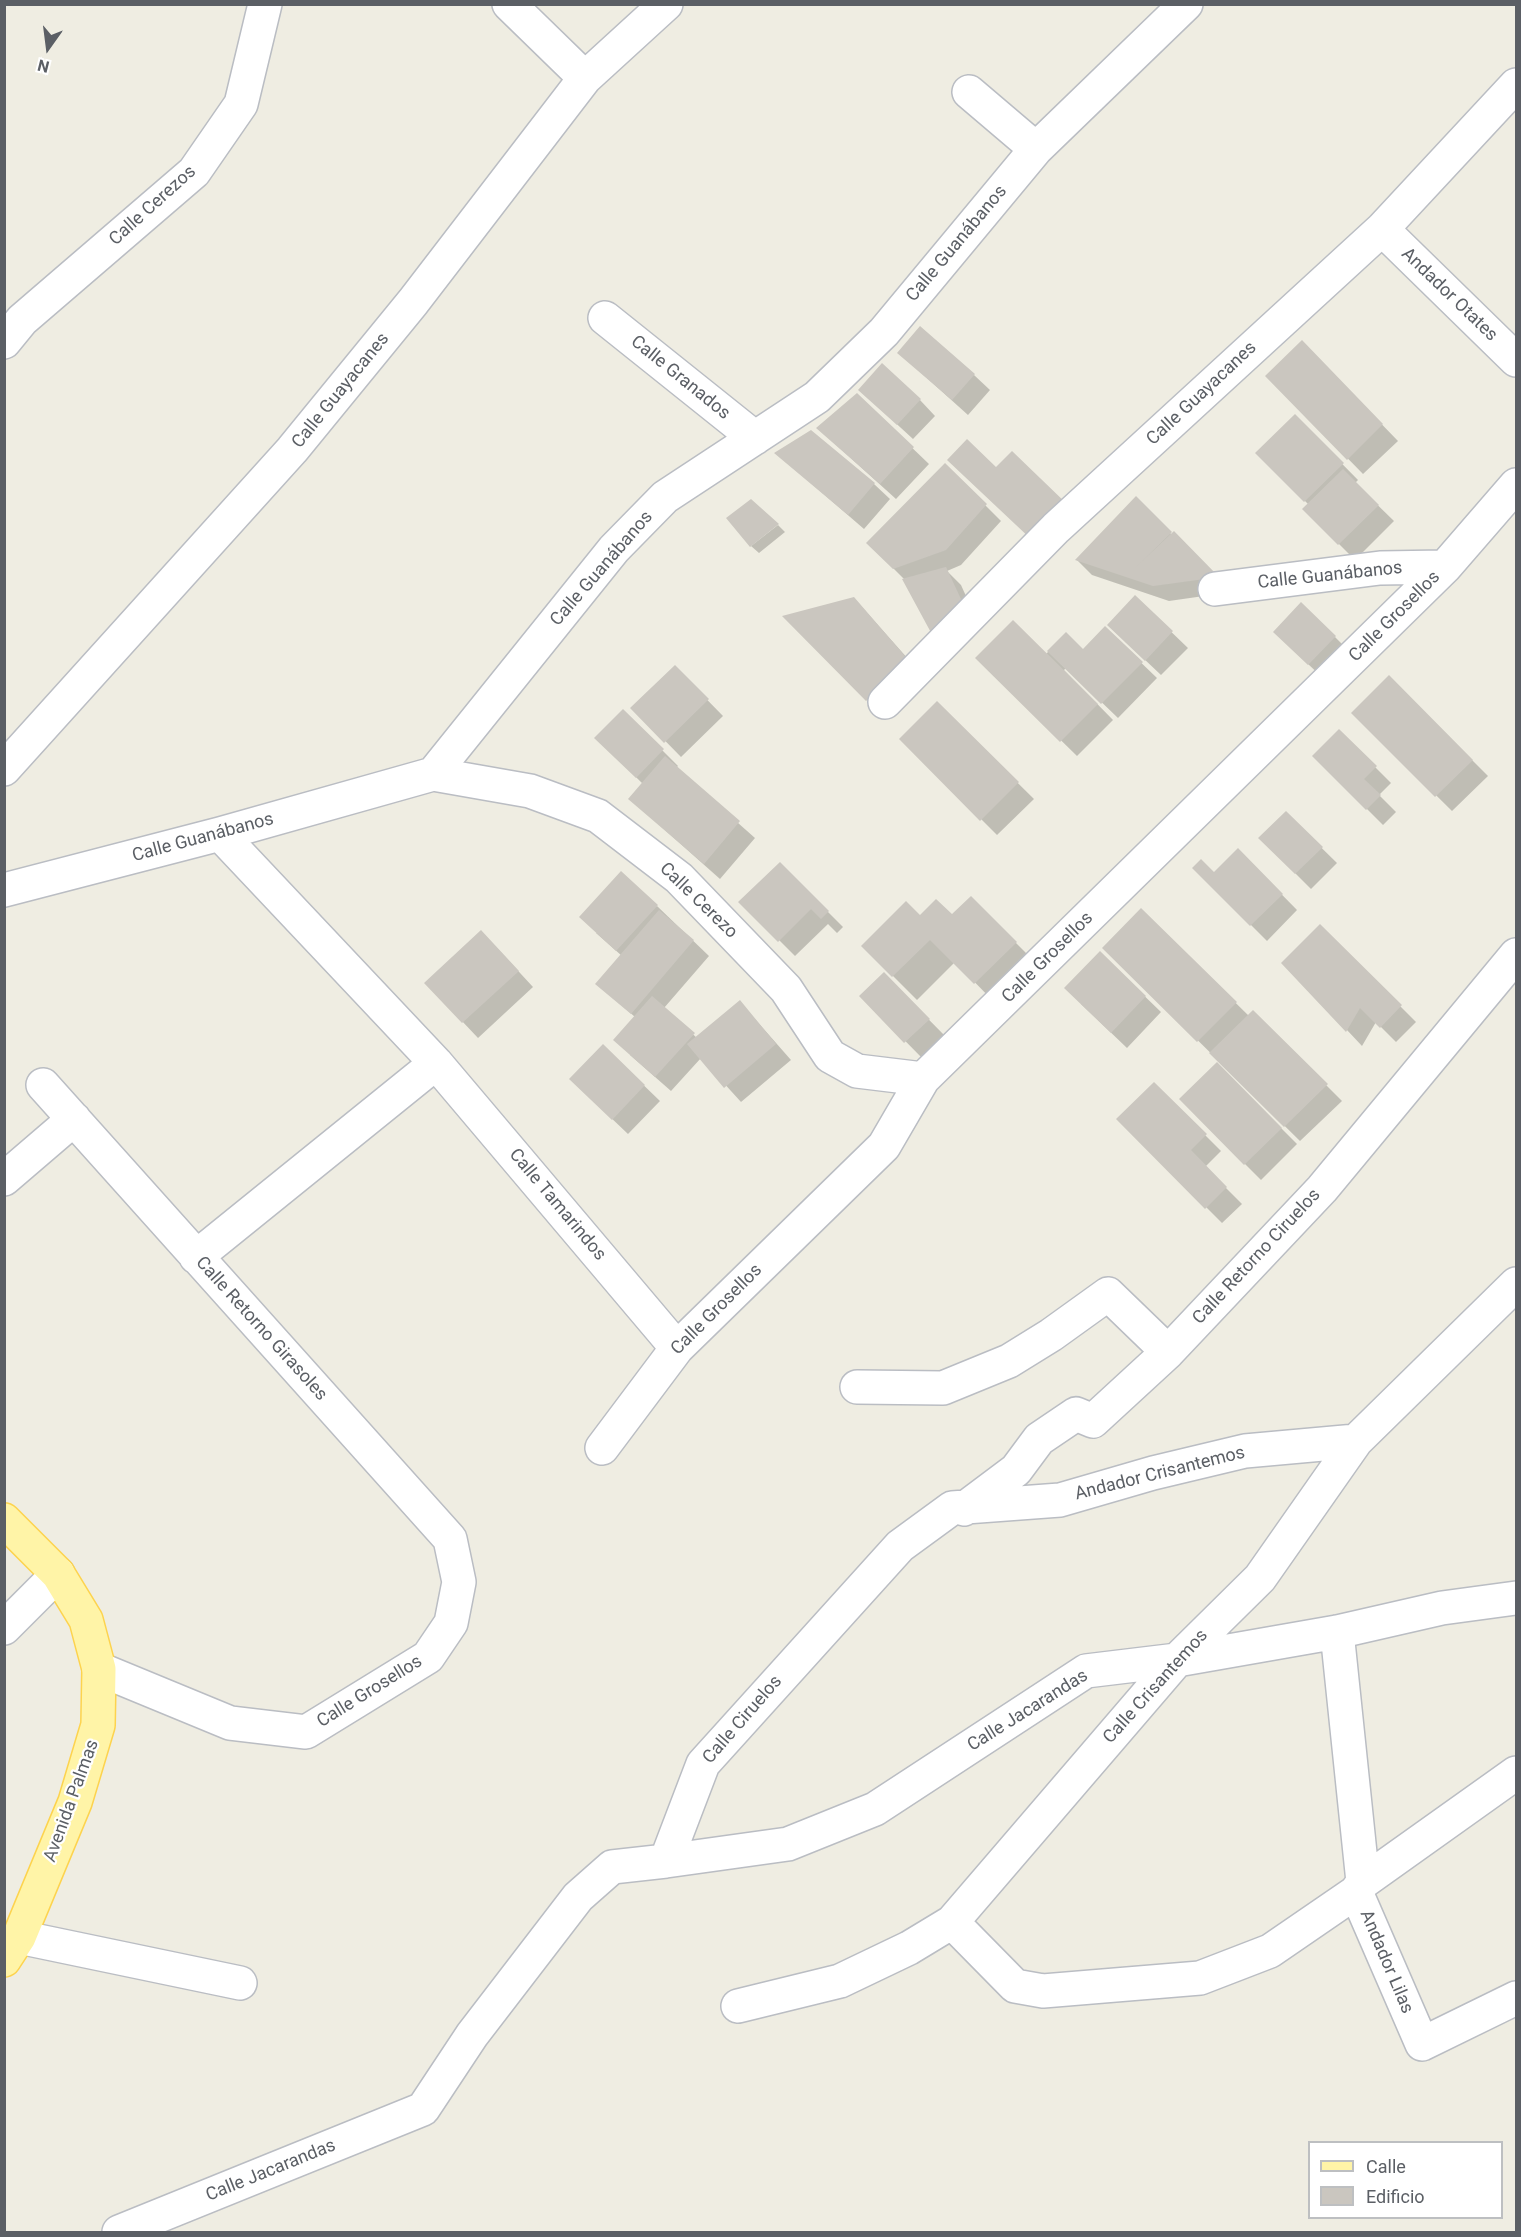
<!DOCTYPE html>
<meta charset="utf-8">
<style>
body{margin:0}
#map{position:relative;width:1521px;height:2237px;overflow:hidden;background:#efede2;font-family:Roboto,sans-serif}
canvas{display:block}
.frame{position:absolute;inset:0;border:6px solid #5b5f65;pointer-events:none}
.legend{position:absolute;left:1308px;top:2141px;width:195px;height:78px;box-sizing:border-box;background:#fff;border:2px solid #bdbfc1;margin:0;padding:8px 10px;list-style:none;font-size:18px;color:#5b5f65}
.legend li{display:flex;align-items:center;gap:12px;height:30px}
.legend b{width:30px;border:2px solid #bdbfc1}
.north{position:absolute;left:18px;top:18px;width:60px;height:60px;-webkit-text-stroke:4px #fff;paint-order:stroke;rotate:194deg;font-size:16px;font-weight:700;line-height:24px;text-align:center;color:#5b5f65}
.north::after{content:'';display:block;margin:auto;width:21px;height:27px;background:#5b5f65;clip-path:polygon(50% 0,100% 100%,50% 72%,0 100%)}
</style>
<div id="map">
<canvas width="1521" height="2237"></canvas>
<div class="frame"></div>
<ul class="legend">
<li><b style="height:8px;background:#fff4a7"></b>Calle</li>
<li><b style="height:16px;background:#cac6bf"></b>Edificio</li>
</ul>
<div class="north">N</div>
</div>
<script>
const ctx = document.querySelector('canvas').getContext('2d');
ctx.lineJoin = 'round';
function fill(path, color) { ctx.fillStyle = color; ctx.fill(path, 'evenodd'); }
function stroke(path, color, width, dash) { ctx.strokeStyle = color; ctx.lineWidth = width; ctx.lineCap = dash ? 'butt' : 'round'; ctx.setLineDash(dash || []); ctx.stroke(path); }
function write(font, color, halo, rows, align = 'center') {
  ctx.font = font + ' Roboto,sans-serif'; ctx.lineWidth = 4.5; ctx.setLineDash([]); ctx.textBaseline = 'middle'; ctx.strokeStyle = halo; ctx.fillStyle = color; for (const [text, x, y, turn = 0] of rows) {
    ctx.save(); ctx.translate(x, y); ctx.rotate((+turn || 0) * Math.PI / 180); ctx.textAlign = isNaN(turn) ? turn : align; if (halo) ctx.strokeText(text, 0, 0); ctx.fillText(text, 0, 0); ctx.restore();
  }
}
fill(new Path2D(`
 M 1302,342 L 1398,441 L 1363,474 L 1267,376 Z
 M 899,353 L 974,375 L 990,390 L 968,415 Z
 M 857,395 L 929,464 L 896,499 L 834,443 Z
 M 920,400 L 935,416 L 913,439 L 876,405 Z
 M 1295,416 L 1358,480 L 1355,483 L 1394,521 L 1355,560 L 1304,509 L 1309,505 L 1257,453 Z
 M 776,453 L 874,484 L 890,499 L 864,529 Z
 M 945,465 L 1001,521 L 961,565 L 947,571 L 961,585 L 980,627 L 905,580 L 868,543 Z
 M 1136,498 L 1172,535 L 1232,592 L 1169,601 L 1092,575 L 1077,560 Z
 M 778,525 L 785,532 L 759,553 L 751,546 Z
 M 1135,597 L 1188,648 L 1161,675 L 1124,640 Z
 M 854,598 L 925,678 L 883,716 L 785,617 Z
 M 1105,628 L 1157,678 L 1118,718 L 1066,668 L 1064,670 L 1113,720 L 1077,756 L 977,658 L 1046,654 L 1066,634 L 1083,651 Z
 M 1335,637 L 1350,652 L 1325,680 L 1290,647 Z
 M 675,667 L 723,716 L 681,757 L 633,708 Z
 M 1389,677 L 1488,776 L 1452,811 L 1353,713 Z
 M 937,703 L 1034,799 L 997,835 L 901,739 Z
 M 623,711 L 678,766 L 676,768 L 755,838 L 720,879 L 630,799 L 643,784 L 596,738 Z
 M 1339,731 L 1391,783 L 1379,795 L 1396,812 L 1383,825 L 1314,756 Z
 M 1286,813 L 1337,863 L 1311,889 L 1260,838 Z
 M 1238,850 L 1297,910 L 1267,941 L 1194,868 L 1214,874 Z
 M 780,864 L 843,927 L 837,933 L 828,924 L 795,956 L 741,902 Z
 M 971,898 L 1039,966 L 998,1006 L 955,962 L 917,1000 L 863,946 L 920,917 L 952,916 Z
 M 657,906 L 709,956 L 664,1008 L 697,1038 L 740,1002 L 791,1060 L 741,1102 L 701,1058 L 671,1091 L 630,1055 L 635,1017 L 597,984 L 622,956 L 596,933 Z
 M 1141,910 L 1249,1016 L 1253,1012 L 1342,1101 L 1300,1141 L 1104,948 Z
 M 1320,926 L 1416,1022 L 1396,1042 L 1376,1022 L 1362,1046 L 1284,963 Z
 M 497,948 L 533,987 L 478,1038 L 426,983 Z
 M 1100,953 L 1161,1012 L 1127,1048 L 1081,1004 Z
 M 884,974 L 944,1035 L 921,1057 L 861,996 Z
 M 603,1046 L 660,1101 L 628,1134 L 586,1094 Z
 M 1217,1064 L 1297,1144 L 1261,1180 L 1181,1100 Z
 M 1154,1084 L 1221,1151 L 1205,1167 L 1242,1204 L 1222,1223 L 1118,1119 Z`), '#0003');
fill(new Path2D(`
 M 920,326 L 975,374 L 952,400 L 897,353 Z
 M 1302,340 L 1383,424 L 1347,460 L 1265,376 Z
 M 882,363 L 921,399 L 897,425 L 858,390 Z
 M 857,393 L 914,447 L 880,484 L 816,428 Z
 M 1295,414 L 1344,463 L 1304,502 L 1255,453 Z
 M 811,430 L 875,483 L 848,515 L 774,453 Z
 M 967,439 L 996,467 L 1012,451 L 1068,505 L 1033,541 L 947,460 Z
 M 945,463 L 987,504 L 946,550 L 893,569 L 866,543 Z
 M 1343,469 L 1379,505 L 1338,545 L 1302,509 Z
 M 1136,496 L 1172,532 L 1134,569 L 1174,531 L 1219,577 L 1153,586 L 1075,560 Z
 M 751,499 L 779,524 L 750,547 L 726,518 Z
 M 946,567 L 966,610 L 935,640 L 902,579 Z
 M 1135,595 L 1173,631 L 1145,661 L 1107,625 Z
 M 854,597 L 910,662 L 866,701 L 782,616 Z
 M 1301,602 L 1336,636 L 1308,665 L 1273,632 Z
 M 1013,620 L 1098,704 L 1060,742 L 975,658 Z
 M 1105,626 L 1143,662 L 1101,704 L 1047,651 L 1066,632 L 1083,649 Z
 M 675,665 L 709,699 L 664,743 L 630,708 Z
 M 1389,675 L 1473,760 L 1435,797 L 1351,713 Z
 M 937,701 L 1019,782 L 980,821 L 899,739 Z
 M 623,709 L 664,749 L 636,778 L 594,738 Z
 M 1339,729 L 1377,766 L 1364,779 L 1381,795 L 1366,810 L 1312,756 Z
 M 665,756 L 740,821 L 704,864 L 628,799 Z
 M 1286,811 L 1323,847 L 1295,874 L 1258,838 Z
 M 1238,848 L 1283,894 L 1250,926 L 1192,868 L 1201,859 L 1214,872 Z
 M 780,862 L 829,911 L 821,919 L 811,909 L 778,942 L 738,902 Z
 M 621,871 L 658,905 L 616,951 L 579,917 Z
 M 971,896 L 1017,942 L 974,984 L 930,940 L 892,977 L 861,946 L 906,901 L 920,915 L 936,899 L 952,914 Z
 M 1141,908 L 1237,1002 L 1197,1042 L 1102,948 Z
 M 659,910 L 694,940 L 631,1014 L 595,984 Z
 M 1320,924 L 1402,1005 L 1380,1028 L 1360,1008 L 1346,1032 L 1281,963 Z
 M 481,930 L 519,971 L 462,1023 L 424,983 Z
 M 1100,951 L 1146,996 L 1111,1033 L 1064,988 Z
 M 884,972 L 930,1019 L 904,1043 L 859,996 Z
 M 652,996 L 695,1033 L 655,1077 L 613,1040 Z
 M 740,1000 L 776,1044 L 724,1088 L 687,1044 Z
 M 1253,1010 L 1328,1084 L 1284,1127 L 1209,1053 Z
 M 603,1044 L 645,1085 L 612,1120 L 569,1079 Z
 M 1217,1062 L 1282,1128 L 1244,1165 L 1179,1099 Z
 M 1154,1082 L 1207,1134 L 1191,1150 L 1227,1187 L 1205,1209 L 1116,1119 Z`), '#cac6bf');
const minor = new Path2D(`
 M 509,4 L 585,78
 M 969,92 L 1036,149
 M 1382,229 L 1516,360
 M 605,318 L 755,438
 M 4,342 L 22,320 L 194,172 L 241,104 L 265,4
 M 1215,589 L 1380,568 L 1445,567
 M 885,702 L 1056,528 L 1382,229 L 1516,85
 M 4,769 L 292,450 L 413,302 L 585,78 L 666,4
 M 433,774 L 530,791 L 598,816 L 679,878 L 786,989 L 830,1056 L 857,1071 L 923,1079
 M 220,834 L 436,1063 L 677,1348
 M 4,890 L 220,834 L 433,774 L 614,549 L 665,497 L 817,397 L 884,332 L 1036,149 L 1186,4
 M 43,1085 L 450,1539 L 459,1582 L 451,1623 L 428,1657 L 306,1732 L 230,1723 L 99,1669
 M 4,1179 L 74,1119
 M 196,1257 L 436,1063
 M 857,1387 L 943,1388 L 1009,1361 L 1051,1335 L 1108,1294 L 1168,1352
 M 602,1448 L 677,1348 L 884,1146 L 923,1079 L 1445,567 L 1516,485
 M 964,1509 L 1016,1470 L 1039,1439 L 1076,1414 L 1093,1421 L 1168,1352 L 1322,1189 L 1516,955
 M 4,1628 L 58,1574
 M 1337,1632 L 1363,1882 L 1356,1892 L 1422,2044 L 1516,1998
 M 666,1861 L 703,1764 L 900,1546 L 952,1508 L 1060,1500 L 1153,1473 L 1245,1451 L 1356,1441
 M 1363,1882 L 1516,1773
 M 952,1922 L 1015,1986 L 1043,1991 L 1200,1978 L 1270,1951 L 1356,1892
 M 19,1937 L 240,1983
 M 738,2006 L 840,1981 L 909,1948 L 952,1922 L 1177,1660 L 1260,1578 L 1356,1441 L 1516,1284
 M 119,2232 L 423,2109 L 472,2035 L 578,1897 L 612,1867 L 666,1861 L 788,1844 L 875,1809 L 1086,1671 L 1177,1660 L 1337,1632 L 1442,1608 L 1516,1598`);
const major = new Path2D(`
 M 4,1520 L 58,1574 L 86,1620 L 99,1669 L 98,1725 L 75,1802 L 19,1937 L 4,1960`);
stroke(minor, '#babdc3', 36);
stroke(major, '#fdd34e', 36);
stroke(minor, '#fff', 33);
stroke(major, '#fff4a7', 33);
write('18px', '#5b5f65', '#fff', [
 ["Calle Cerezos",153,206,-42],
 ["Calle Guanábanos",957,244,-50],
 ["Andador Otates",1449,295,44],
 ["Calle Granados",680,378,39],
 ["Calle Guayacanes",341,391,-51],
 ["Calle Guayacanes",1202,394,-43],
 ["Calle Guanábanos",602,569,-49],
 ["Calle Guanábanos",1330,576,-6],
 ["Calle Grosellos",1395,617,-45],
 ["Calle Guanábanos",203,838,-15],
 ["Calle Cerezo",698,901,44],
 ["Calle Grosellos",1048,958,-45],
 ["Calle Tamarindos",557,1205,50],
 ["Calle Retorno Ciruelos",1257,1257,-47],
 ["Calle Grosellos",717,1310,-45],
 ["Calle Retorno Girasoles",261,1329,48],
 ["Andador Crisantemos",1160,1474,-14],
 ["Calle Crisantemos",1156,1687,-48],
 ["Calle Grosellos",370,1692,-32],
 ["Calle Jacarandas",1028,1711,-32],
 ["Calle Ciruelos",743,1720,-49],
 ["Avenida Palmas",72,1801,-70],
 ["Andador Lilas",1386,1962,67],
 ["Calle Jacarandas",271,2171,-22]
]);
</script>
